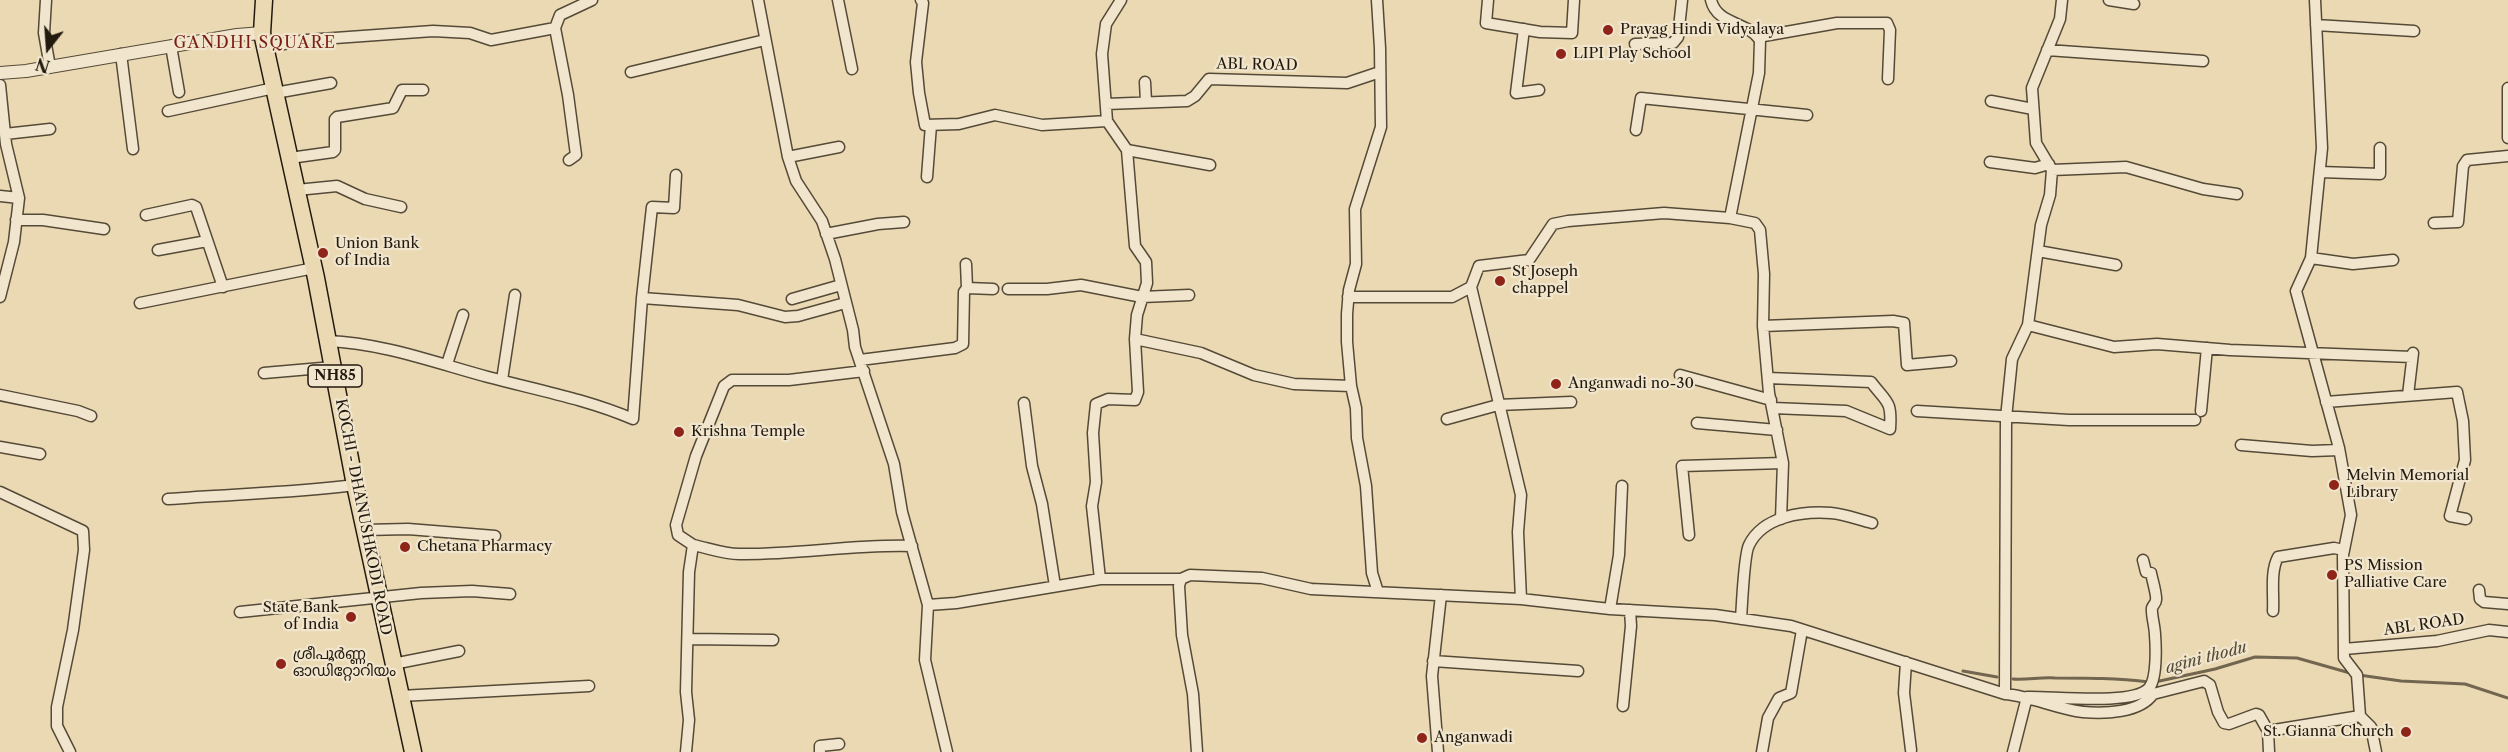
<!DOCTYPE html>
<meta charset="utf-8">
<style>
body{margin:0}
#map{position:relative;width:2508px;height:752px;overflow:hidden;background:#ead9b2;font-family:"Libre Caslon Text",serif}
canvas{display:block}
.north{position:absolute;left:18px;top:18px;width:60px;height:60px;-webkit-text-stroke:4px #f1e6cd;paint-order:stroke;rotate:197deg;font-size:16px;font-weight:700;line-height:24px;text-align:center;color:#231a0f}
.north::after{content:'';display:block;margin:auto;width:21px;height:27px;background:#231a0f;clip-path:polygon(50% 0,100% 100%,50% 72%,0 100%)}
</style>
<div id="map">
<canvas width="2508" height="752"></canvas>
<div class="north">N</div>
</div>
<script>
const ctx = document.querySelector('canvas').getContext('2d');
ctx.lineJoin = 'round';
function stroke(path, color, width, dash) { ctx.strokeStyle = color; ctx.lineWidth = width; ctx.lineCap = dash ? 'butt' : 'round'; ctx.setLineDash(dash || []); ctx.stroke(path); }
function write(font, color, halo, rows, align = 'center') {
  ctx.font = font + ' "Libre Caslon Text","Noto Sans Malayalam",serif'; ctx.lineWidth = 4.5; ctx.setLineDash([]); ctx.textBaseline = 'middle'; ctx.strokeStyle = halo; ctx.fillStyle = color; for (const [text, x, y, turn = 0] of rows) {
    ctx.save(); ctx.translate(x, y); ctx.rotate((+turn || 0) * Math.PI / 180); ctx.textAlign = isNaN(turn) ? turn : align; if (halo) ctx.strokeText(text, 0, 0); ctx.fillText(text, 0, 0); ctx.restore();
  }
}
stroke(new Path2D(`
 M 1963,671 L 1997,677
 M 2359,675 L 2401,681 L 2465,684 L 2508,698
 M 2013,679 C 2027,680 2041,677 2055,678 C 2087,678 2117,678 2149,682
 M 2155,682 L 2215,669 L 2255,657 L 2297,658 L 2350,673`), '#726650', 3);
const minor = new Path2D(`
 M 46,0 L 44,33 L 50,67
 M 758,0 L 788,157 L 796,181 L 822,221 L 835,259 L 853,330 L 855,347 L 894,464 L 902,512 L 928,605 L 956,603 L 1100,579 L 1181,579
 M 838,0 L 852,69
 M 921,0 L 923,3 L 916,62 L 919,93 L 925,125 L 959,124 L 995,115 L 1042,125 L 1107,121
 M 1377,0 L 1380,48 L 1381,127 L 1355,209 L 1356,264 L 1349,290 L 1347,314 L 1347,342 L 1351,386 L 1356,408 L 1357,438 L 1366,486 L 1372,573 L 1378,592
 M 1488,0 L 1486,23 L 1540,32 L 1572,33 L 1574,0
 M 1711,0 C 1717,25 1747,21 1760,40 L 1759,73 L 1730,218
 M 2109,0 L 2134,4
 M 2316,25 L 2414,31
 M 555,28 L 568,95 L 576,155 L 569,160
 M 1524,29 L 1516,93 L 1539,90
 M 1758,37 L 1837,23 L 1887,23 L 1890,30 L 1888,79
 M 1635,44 L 1673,43 L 1678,37 L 1682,0
 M 171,46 L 179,92
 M 266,47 L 307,40 L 433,31 L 470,33 L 491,40 L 555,28 L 560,15 L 592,0
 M 2047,50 L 2203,61
 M 121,54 L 133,149
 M 631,72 L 765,40
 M 1145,82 L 1146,102
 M 0,85 L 6,144 L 19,198 L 14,242 L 0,297
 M 2508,88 L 2508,138
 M 275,93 L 331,83
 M 1991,101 L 2033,109
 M 1106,104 L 1187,101 L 1195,96 L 1209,79 L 1347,83 L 1380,72
 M 168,111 L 274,88
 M 1636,130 L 1641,98 L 1807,115
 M 5,134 L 50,129
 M 1127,150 L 1210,165
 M 788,157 L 839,147
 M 290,158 L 333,152 L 335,150 L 335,119 L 337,117 L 393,108 L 402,90 L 423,90
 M 1990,162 L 2035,168 L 2049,164
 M 2052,170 L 2126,167 L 2203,189 L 2237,194
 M 2320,172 L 2380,174 L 2380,148
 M 927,177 L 931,125
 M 297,190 L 337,186 L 365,199 L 401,207
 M 0,196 L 19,198
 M 146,215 L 192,205 L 196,207 L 223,287
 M 16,220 L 43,220 L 104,229
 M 2434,223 L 2458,222 L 2463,166 L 2467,160 L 2508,156
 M 826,234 L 878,224 L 904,222
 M 158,250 L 207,241
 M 2038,251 L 2116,265
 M 2311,258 L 2353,264 L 2393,260
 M 966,264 L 967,288
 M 1471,287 L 1521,495 L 1518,532 L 1521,599
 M 1008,289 L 1047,289 L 1081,285 L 1142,297 L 1189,295
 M 1348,297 L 1452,297 L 1471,287 L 1479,266 L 1529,260 L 1553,224 L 1568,221 L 1664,213 L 1730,218 L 1755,223 L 1760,230 L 1764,274 L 1763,326 L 1769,393 L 1783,463 L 1781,519
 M 642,298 L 652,207 L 674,208 L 676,175
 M 792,299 L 841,285
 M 140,303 L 314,268
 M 2028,325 L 2114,347 L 2157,344 L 2230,350 L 2412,357
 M 1763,326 L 1893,321 L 1904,323 L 1907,365 L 1951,361
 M 1135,339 L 1201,353 L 1254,375 L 1294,384 L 1351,386
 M 328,341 C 382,343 436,363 488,377 C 537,390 586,399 633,419 L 642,298 L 738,305 L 785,317 L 798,316 L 845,303
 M 860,360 L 955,348 L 963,344 L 964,292 L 967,288 L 993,289
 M 447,364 L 463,315
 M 264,373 L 333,367
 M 1680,375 L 1771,400
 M 1768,378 L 1871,382 C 1887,403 1892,400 1890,429 L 1846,411 L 1773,408
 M 502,380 L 515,295
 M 0,395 L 78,411 L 91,416
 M 2408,395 L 2413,353
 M 2326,402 L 2457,392 L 2463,421 L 2465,460 L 2450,516 L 2466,519
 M 1024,403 L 1032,466 L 1042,504 L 1055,586
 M 1917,411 L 2069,420 L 2195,420
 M 2201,411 L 2207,348
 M 1447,419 L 1498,405 L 1571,402
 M 1697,423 L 1777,430
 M 2241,445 L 2312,451 L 2339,450
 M 0,447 L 40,454
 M 0,492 L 83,531 L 84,550 L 73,630 L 57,707 L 57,726 L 70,752
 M 168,499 C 231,494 293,493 355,485
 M 365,530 L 408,529 L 495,536
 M 1689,535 L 1682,466 L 1783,463
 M 693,545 L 678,535 L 676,525 L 696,456 L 724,386 L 732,380 L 789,380 L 864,371
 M 1100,579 L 1092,506 L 1096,482 L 1093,433 L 1096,404 L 1108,399 L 1135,400 L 1138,392 L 1135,339 L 1137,315 L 1147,283 L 1146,262 L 1135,246 L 1127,150 L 1107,121 L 1102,54 L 1106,24 L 1121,0
 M 2479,590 L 2480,599 L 2484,602 L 2508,604
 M 928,605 L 925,660 L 947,752
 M 1610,609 L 1619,555 L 1622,486
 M 2273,611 C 2274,594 2270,572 2278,557 L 2334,548 L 2344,550
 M 240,612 L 421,593 L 472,591 L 510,594
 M 1741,619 C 1742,605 1744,554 1749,545 C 1763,516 1803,511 1831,513 C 1845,514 1859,520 1872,523
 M 688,639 L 773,640
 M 2344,649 L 2437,641 L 2489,630 L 2508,632
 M 1433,661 L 1578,671
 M 1906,662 L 1904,693 L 1911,750
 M 393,664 L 459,651
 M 2005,694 L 2006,418 L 2012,359 L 2028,325 L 2041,225 L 2050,195 L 2052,170 L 2036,143 L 2032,88 L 2060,19 L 2062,0
 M 400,696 L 589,686
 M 1623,706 L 1631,626 L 1630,610
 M 2360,716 L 2371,727 L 2376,752
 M 2268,731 L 2269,752
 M 686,752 L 689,720 L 686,692 L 689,572 L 693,545 C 708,548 724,554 739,554 C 797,555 855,544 912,546
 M 820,752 L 820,746 L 839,744
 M 1197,752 L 1193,694 L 1182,635 L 1179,586 L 1181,579 L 1190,575 L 1262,578 L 1311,589 L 1521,599 L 1610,609 L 1715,615 L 1791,626 L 2005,694 C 2031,696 2057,709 2083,712 C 2104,714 2140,713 2153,694 L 2204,681 L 2210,685 L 2218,712 L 2224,723 L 2229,724 L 2256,714 L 2259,715 L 2268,731 L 2360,716 L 2357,675 L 2344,658 L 2343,555 L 2351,515 L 2339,448 L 2296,291 L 2311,258 L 2322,148 L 2315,0
 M 1438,752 L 1432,676 L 1441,595
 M 1762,752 L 1768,718 L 1779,698 L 1791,693 L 1802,630
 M 2013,752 L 2027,697 C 2052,696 2133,706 2149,688 C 2157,679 2156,647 2155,635 C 2155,627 2151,614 2152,608 C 2153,605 2156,603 2156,600 C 2157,595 2152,579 2151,573 L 2146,572 L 2143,560`);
const tertiary = new Path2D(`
 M 0,73 L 26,71 L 237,35 L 262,33`);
const trunk = new Path2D(`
 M 264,0 L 262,33 L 316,278 L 355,485 L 413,752`);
stroke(minor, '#554a38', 13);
stroke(tertiary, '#554a38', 14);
stroke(trunk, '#231a0f', 19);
stroke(minor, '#f1e6cd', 10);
stroke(tertiary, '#f1e6cd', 12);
stroke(trunk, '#ead9b2', 16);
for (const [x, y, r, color] of [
 [1608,30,6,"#8f2418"],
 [1561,54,6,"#8f2418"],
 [323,253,6,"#8f2418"],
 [1500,281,6,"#8f2418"],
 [1556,384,6,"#8f2418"],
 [679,432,6,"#8f2418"],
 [2334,485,6,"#8f2418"],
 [405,547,6,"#8f2418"],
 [2332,575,6,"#8f2418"],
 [351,617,6,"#8f2418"],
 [281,664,6,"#8f2418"],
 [2406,732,6,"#8f2418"],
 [1422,738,6,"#8f2418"]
]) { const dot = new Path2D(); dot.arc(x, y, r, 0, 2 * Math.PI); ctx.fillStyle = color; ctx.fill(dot); stroke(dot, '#f1e6cd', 2); }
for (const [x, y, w] of [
 [335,376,54]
]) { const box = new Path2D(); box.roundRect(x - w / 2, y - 11, w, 22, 4.5); ctx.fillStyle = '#f1e6cd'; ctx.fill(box); stroke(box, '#231a0f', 1.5); }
write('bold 14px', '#231a0f', null, [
 ["NH85",335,376]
]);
write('15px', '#231a0f', '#f1e6cd', [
 ["Prayag Hindi Vidyalaya",1620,30],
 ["LIPI Play School",1573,54],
 ["Union Bank",335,244],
 ["of India",335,261],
 ["St Joseph",1512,272],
 ["chappel",1512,289],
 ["Anganwadi no-30",1568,384],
 ["Krishna Temple",691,432],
 ["Melvin Memorial",2346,476],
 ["Library",2346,493],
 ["Chetana Pharmacy",417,547],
 ["PS Mission",2344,566],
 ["Palliative Care",2344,583],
 ["State Bank",339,608,"right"],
 ["of India",339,625,"right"],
 ["ശ്രീപൂർണ്ണ",293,655],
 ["ഓഡിറ്റോറിയം",293,672],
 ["St. Gianna Church",2394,732,"right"],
 ["Anganwadi",1434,738]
], 'left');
write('15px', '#231a0f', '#f1e6cd', [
 ["ABL ROAD",1257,65,1],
 ["KOCHI - DHANUSHKODI ROAD",363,517,79],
 ["ABL ROAD",2424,625,-8]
]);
ctx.letterSpacing = '1.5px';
write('16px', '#7a1f14', '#f1e6cd', [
 ["GANDHI SQUARE",255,43]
]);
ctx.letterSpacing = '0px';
write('italic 16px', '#574c3a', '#f1e6cd', [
 ["agini thodu",2206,658,-15]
]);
</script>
